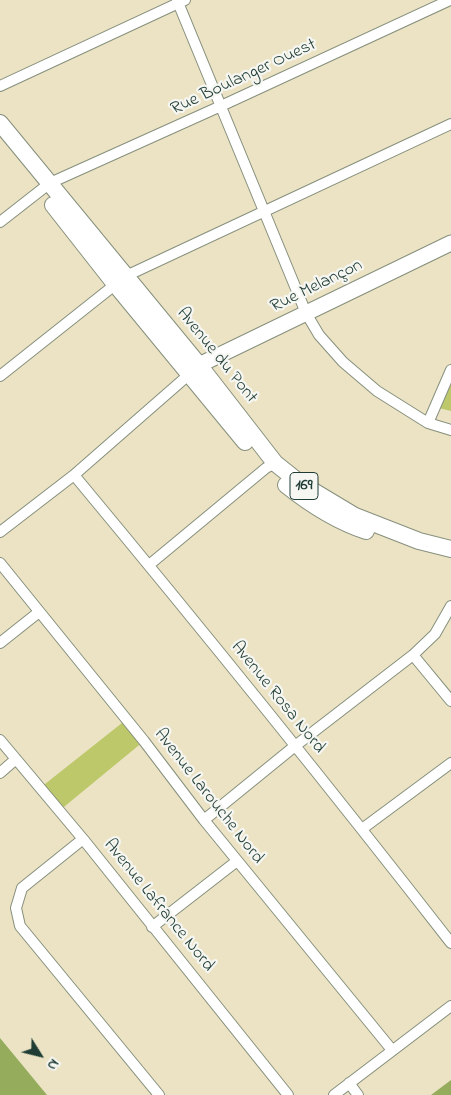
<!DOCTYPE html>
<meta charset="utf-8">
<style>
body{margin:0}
#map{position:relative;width:451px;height:1095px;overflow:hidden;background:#ece3c5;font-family:"Indie Flower",sans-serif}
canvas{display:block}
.north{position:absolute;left:15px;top:1030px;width:50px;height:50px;-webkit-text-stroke:4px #f6f6f2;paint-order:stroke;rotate:126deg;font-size:14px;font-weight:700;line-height:20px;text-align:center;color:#1f3d34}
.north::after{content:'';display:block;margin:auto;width:18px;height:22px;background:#1f3d34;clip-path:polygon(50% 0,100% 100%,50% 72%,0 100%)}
</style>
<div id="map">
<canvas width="451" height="1095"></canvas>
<div class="north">N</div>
</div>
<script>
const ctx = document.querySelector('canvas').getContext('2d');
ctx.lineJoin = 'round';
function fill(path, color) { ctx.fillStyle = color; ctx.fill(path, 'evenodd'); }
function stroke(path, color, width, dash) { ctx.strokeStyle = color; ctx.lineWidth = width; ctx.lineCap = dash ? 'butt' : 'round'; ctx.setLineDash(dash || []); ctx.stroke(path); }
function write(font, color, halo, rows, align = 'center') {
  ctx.font = font + ' "Indie Flower",sans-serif'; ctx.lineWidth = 4.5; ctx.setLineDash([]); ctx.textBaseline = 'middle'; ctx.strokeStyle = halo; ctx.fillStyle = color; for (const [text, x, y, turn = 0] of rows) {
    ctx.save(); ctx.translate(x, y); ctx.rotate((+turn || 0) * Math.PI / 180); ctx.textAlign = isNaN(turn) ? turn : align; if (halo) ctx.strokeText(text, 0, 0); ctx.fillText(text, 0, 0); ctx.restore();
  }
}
fill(new Path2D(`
 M 451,380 L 451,411 L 439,408 Z
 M 127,719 L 144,741 L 59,811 L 40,788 Z`), '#bcc869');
fill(new Path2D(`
 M 0,1038 L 47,1095 L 0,1095 Z
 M 451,1080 L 451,1095 L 431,1095 Z`), '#95ac5d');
const street = new Path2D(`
 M 177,0 L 306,313 L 319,335 L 343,362 L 377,391 L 428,423 L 451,430
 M 0,86 L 185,0
 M 0,222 L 50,183 L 221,106 L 450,0
 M 0,376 L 126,276 L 451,124
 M 428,423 L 451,370
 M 74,475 C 202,629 328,785 451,943
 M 0,532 L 74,475 L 193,371
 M 0,563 L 144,741 L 204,820 L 392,1050
 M 149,565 L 266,468 L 275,463
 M 0,643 L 39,612
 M 413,655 L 451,701
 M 0,740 L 83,839 L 288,1095
 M 0,773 L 16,759
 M 204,820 L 295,746 L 413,655 L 435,634 L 451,606
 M 362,829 L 451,763
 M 83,839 L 22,888 L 16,908 L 20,926 L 159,1095
 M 152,927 L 237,861
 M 349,1083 L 358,1095
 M 334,1095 L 451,1006`);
const secondary = new Path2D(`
 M 199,365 L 451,243`);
const primary = new Path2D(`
 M 0,123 L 199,365 L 275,463 L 300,483 L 355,516 L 419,541 L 451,549
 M 53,205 L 115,284 L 245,442
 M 286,485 C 311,505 336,521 366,531`);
stroke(street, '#86907c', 12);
stroke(secondary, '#86907c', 17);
stroke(primary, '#86907c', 18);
stroke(street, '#fff', 10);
stroke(secondary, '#fff', 15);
stroke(primary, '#fff', 16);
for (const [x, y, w] of [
 [304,486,28]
]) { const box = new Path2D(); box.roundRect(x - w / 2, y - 13.5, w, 27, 4); ctx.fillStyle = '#f6f6f2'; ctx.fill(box); stroke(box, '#1f3d34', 1); }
write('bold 16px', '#1f3d34', null, [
 ["169",304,486]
]);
write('18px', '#1f3d34', '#f6f6f2', [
 ["Rue Boulanger Ouest",244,78,-25],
 ["Rue Melançon",317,287,-26],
 ["Avenue du Pont",216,356,51],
 ["Avenue Rosa Nord",277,698,51],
 ["Avenue Larouche Nord",208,797,52],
 ["Avenue Lafrance Nord",158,906,51]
]);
</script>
